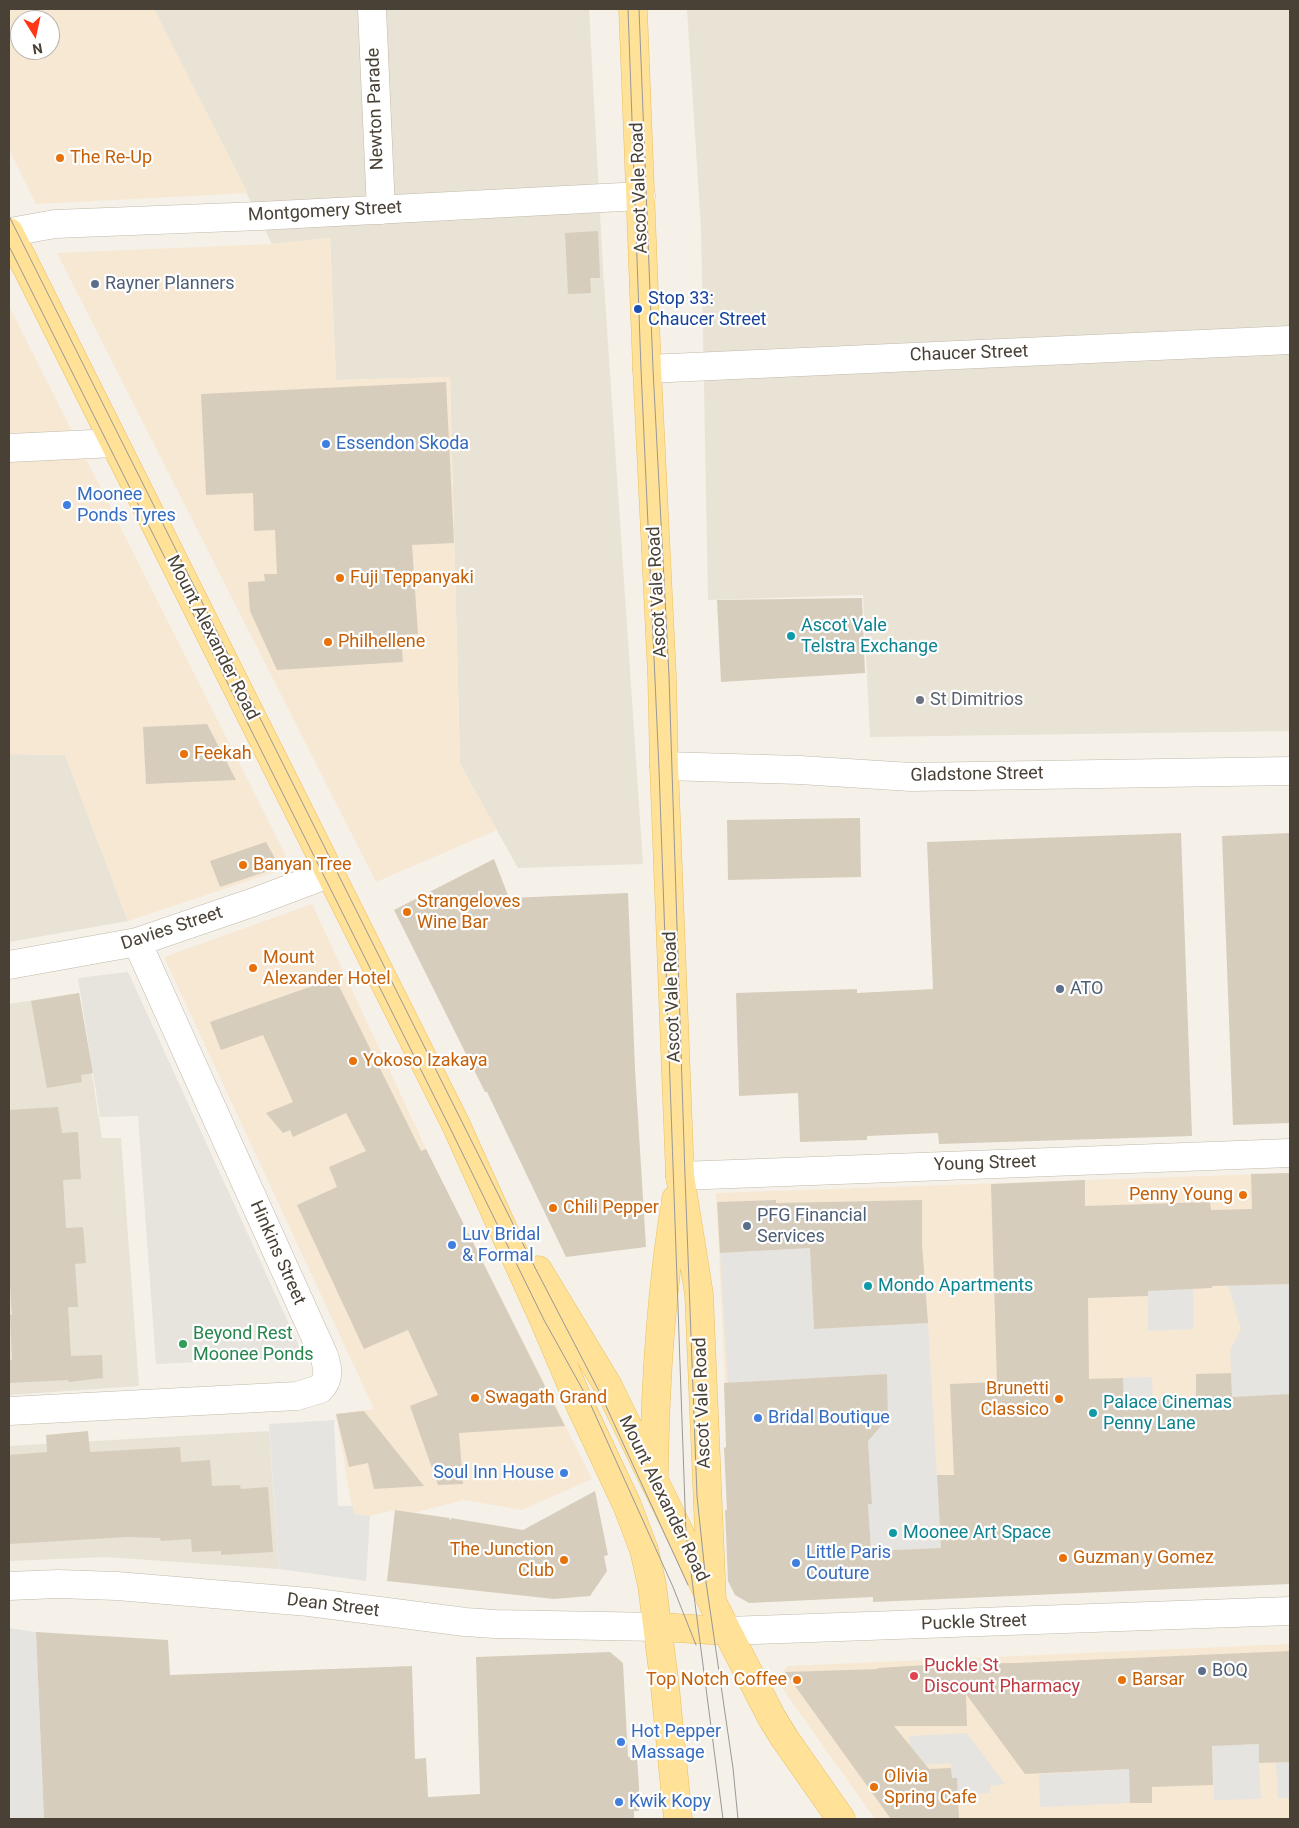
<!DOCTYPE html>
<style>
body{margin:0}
#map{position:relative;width:1299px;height:1828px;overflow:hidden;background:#f5f1e8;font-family:Roboto,sans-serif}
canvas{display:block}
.frame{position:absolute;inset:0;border:10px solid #494136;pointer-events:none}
.north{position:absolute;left:10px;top:10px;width:50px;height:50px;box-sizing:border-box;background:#fff;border:1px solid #b6b3af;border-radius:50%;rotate:170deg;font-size:14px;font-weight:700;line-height:20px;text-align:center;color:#494136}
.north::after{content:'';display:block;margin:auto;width:18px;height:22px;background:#ff3715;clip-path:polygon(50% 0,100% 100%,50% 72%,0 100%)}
</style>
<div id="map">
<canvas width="1299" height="1828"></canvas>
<div class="frame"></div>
<div class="north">N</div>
</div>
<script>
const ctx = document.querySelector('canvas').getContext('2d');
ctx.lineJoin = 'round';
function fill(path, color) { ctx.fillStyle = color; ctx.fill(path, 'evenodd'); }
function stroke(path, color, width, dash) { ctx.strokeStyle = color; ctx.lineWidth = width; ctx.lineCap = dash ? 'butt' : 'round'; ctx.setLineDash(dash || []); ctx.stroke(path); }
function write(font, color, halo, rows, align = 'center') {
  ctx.font = font + ' Roboto,sans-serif'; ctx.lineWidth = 4.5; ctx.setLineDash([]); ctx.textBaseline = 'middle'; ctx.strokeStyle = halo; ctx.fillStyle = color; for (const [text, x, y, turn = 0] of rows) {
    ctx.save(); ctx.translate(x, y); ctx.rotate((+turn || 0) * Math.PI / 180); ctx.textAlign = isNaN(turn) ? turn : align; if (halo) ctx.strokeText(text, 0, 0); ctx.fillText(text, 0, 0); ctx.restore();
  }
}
fill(new Path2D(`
 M 154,9 L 589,9 L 603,269 L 643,864 L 518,868 L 460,764 L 450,377 L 336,380 L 330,238 L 272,244 Z
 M 687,9 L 1290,9 L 1290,731 L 870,737 L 863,595 L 708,600 L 701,228 Z
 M 9,754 L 65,755 L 128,921 L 9,942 Z
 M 79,993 L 102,1138 L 121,1138 L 139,1386 L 9,1395 L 9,1004 Z
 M 269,1431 L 279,1569 L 105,1557 L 9,1561 L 9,1446 Z`), '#e9e3d6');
fill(new Path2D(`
 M 9,9 L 154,9 L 248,193 L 36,204 L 9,149 ZM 20,20 L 50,20 L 50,50 L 20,50 Z
 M 330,238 L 336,380 L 450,377 L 460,764 L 497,830 L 376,882 L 57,253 L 272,244 Z
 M 9,306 L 286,856 L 284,869 L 128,921 L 65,755 L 9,754 Z
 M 312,904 L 426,1149 L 592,1479 L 522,1510 L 464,1500 L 413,1513 L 395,1510 L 370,1516 L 353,1514 L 336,1414 L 374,1409 L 164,957 Z
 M 1290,1173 L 1290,1575 L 748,1594 L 735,1586 L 716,1193 Z
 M 1290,1644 L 1290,1819 L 875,1819 L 777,1681 L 787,1666 Z`), '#f7e8d3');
fill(new Path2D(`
 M 128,972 L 304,1357 L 156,1364 L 138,1116 L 100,1117 L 78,978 Z`), '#e7e3dd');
fill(new Path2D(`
 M 810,1248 L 814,1329 L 928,1323 L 941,1548 L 871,1551 L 868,1504 L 872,1504 L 868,1441 L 888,1418 L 887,1374 L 728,1383 L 720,1253 Z
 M 1290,1284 L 1290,1394 L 1265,1396 L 1234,1437 L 1230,1351 L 1241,1329 L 1228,1285 Z
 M 1193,1289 L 1194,1329 L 1148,1331 L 1148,1290 Z
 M 1152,1377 L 1155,1454 L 1127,1455 L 1123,1378 Z
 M 334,1420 L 338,1506 L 353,1506 L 354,1514 L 370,1516 L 366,1581 L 279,1569 L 269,1424 Z
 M 9,1628 L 36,1632 L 44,1819 L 9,1819 Z
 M 967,1733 L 1005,1784 L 990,1786 L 990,1793 L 957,1795 L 952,1778 L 951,1763 L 910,1766 L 909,1736 Z
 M 1243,1737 L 1244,1745 L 1263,1744 L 1259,1761 L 1261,1799 L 1214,1800 L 1212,1738 Z
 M 1276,1762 L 1290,1762 L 1290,1798 L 1278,1798 Z
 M 1129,1769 L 1130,1803 L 1040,1807 L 1039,1774 Z`), '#e6e4e0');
fill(new Path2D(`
 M 598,231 L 600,278 L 590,278 L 591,293 L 568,294 L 565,233 Z
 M 446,382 L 454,543 L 412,545 L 418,634 L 401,635 L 403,662 L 277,670 L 250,611 L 248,582 L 265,581 L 264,574 L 277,574 L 275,530 L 254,531 L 253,493 L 206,495 L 201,394 Z
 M 862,598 L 865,673 L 721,682 L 717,600 Z
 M 207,724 L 236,780 L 146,784 L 143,727 Z
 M 860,818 L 861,877 L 728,880 L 727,820 Z
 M 1181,833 L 1192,1136 L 939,1144 L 938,1133 L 867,1136 L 867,1140 L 800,1142 L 798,1093 L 739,1096 L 736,993 L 857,989 L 857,993 L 933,989 L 927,842 Z
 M 1290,833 L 1290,1123 L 1233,1125 L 1222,836 Z
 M 266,842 L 280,867 L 220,887 L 210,861 Z
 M 494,859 L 509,898 L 628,893 L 635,1069 L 646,1247 L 566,1257 L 487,1092 L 485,1092 L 394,910 Z
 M 335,978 L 421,1151 L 426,1149 L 565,1426 L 459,1433 L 463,1484 L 438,1485 L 410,1406 L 438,1395 L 408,1330 L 364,1349 L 297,1205 L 337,1187 L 329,1167 L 366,1151 L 346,1113 L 293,1137 L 290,1130 L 283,1133 L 266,1113 L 293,1102 L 263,1035 L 221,1050 L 210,1022 Z
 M 79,993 L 93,1073 L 81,1075 L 82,1082 L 47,1088 L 31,1001 Z
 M 58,1107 L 62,1133 L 78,1132 L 81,1179 L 63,1180 L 66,1228 L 83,1227 L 86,1263 L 75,1264 L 78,1307 L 68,1307 L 71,1356 L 102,1355 L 103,1378 L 69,1382 L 68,1380 L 10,1383 L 9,1360 L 12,1360 L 10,1315 L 12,1315 L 9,1268 L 9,1110 Z
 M 1290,1173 L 1290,1284 L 1212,1286 L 1212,1288 L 1148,1291 L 1148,1296 L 1088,1298 L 1089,1379 L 1123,1378 L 1124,1402 L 1196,1397 L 1196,1374 L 1231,1373 L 1232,1397 L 1290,1394 L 1290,1584 L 873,1602 L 873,1597 L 749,1603 L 735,1595 L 728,1581 L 725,1510 L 727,1510 L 724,1448 L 726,1447 L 724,1383 L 887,1374 L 888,1418 L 868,1441 L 872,1504 L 868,1504 L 871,1551 L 941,1548 L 937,1475 L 954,1475 L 950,1384 L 997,1382 L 991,1184 L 1085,1180 L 1085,1206 L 1210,1202 L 1211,1210 L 1252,1209 L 1251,1174 Z
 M 776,1200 L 776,1203 L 922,1200 L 922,1244 L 928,1323 L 814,1329 L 810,1248 L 720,1253 L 717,1202 Z
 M 364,1411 L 424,1486 L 374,1489 L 368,1463 L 349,1467 L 336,1414 Z
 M 88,1431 L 90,1452 L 180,1447 L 181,1462 L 210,1460 L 212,1486 L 240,1485 L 241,1489 L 268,1487 L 273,1552 L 221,1555 L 221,1551 L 192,1552 L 191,1539 L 161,1541 L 160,1538 L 128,1537 L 9,1544 L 9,1455 L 47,1452 L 46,1435 Z
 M 595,1491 L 608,1555 L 604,1556 L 607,1571 L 590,1596 L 554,1599 L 387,1581 L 395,1510 L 449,1518 L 451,1521 L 451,1518 L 523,1530 Z
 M 36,1632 L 168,1640 L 170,1675 L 412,1666 L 415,1759 L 426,1758 L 428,1797 L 480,1794 L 476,1657 L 610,1652 L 623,1663 L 628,1757 L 637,1757 L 639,1787 L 639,1811 L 634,1811 L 634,1819 L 44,1819 Z
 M 1290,1651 L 1290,1762 L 1259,1763 L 1259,1744 L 1212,1746 L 1213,1785 L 1152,1787 L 1152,1803 L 1130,1803 L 1129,1769 L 1025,1774 L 966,1694 L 967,1726 L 894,1726 L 929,1769 L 951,1768 L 952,1778 L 957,1778 L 959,1819 L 891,1819 L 785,1672 L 878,1669 L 877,1668 L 944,1664 L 1016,1663 Z`), '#d7cdbd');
const minor = new Path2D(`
 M 372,9 L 381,210
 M 10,234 L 16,231 L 55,224 L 260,216 L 641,196
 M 647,369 L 1290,340
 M 9,448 L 114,443
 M 664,766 L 800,770 L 911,777 L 1290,771
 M 9,965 L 137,942 L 254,902 L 331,873
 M 680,1176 L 1290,1153
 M 9,1411 L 297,1396 L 320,1389 C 330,1379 328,1368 324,1356 L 137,942
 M 9,1586 L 58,1584 L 117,1586 L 309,1602 L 465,1622 L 495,1624 L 658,1627
 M 727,1631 L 1290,1611`);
const major = new Path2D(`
 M 633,9 L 647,369 L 662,676 L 664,766 L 680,1176 L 699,1294 L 712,1602
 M 9,232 L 456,1125 L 544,1320 L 581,1407 L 627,1505 L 644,1550 L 652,1585 L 665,1687 L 678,1819
 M 538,1270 L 608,1386 L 687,1548 L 712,1602 L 772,1718 L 785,1739 L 841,1819
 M 654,1475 C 655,1383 661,1291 676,1199
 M 658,1627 L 727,1631`);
stroke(minor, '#c1b9aa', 29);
stroke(major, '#e9bf62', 29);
stroke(minor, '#fff', 28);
stroke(major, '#ffe197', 28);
stroke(new Path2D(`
 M 628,9 L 641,369 L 659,769 L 686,1534 L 723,1819
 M 639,9 L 653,369 L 669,676 L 685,1176 L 697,1496 L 706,1582 L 733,1768 L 738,1819
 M 9,216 L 528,1254 L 600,1393 L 688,1585
 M 9,246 L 450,1128 L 544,1320 L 589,1401 L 673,1587 L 696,1645`), '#989898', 1);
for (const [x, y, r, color] of [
 [60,158,5,"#e8710a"],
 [95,284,5,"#5c6f8a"],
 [638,309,5,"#1a4fb4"],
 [326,444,5,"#3f7fe0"],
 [67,505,5,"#3f7fe0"],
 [340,578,5,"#e8710a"],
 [791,636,5,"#0f9aa8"],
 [328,642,5,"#e8710a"],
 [920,700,5,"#6b7280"],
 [184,754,5,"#e8710a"],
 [243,865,5,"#e8710a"],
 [407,912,5,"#e8710a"],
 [253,968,5,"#e8710a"],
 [1060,989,5,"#5c6f8a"],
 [353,1061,5,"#e8710a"],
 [1243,1195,5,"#e8710a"],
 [553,1208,5,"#e8710a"],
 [747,1226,5,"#5c6f8a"],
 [452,1245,5,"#3f7fe0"],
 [868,1286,5,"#0f9aa8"],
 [183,1344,5,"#2e9e5b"],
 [475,1398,5,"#e8710a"],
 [1059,1399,5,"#e8710a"],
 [1093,1413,5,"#0f9aa8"],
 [758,1418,5,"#3f7fe0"],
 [564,1473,5,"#3f7fe0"],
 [893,1533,5,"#0f9aa8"],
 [1063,1558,5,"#e8710a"],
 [564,1560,5,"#e8710a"],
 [796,1563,5,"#3f7fe0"],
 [1202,1671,5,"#5c6f8a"],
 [914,1676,5,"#e0444e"],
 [797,1680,5,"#e8710a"],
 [1122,1680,5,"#e8710a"],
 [621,1742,5,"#3f7fe0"],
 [874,1787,5,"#e8710a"],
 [619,1802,5,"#3f7fe0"]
]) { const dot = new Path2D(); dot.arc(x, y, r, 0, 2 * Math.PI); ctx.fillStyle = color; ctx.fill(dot); stroke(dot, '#fff', 2); }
write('18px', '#494136', '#fff', [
 ["Newton Parade",376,109,-92],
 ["Ascot Vale Road",640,188,-92],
 ["Montgomery Street",325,212,-3],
 ["Chaucer Street",969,354,-2],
 ["Ascot Vale Road",658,592,-93],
 ["Mount Alexander Road",212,638,63],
 ["Gladstone Street",977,775,-1],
 ["Davies Street",172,929,-18],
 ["Ascot Vale Road",673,997,-92],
 ["Young Street",985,1164,-2],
 ["Hinkins Street",277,1253,66],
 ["Ascot Vale Road",703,1403,-92],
 ["Mount Alexander Road",663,1499,64],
 ["Dean Street",333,1606,7],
 ["Puckle Street",974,1623,-2]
]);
write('18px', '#c56008', '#fff', [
 ["The Re-Up",70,158],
 ["Fuji Teppanyaki",350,578],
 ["Philhellene",338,642],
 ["Feekah",194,754],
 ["Banyan Tree",253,865],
 ["Strangeloves",417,902],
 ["Wine Bar",417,923],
 ["Mount",263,958],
 ["Alexander Hotel",263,979],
 ["Yokoso Izakaya",363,1061],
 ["Penny Young",1233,1195,"right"],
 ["Chili Pepper",563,1208],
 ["Brunetti",1049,1389,"right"],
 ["Classico",1049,1410,"right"],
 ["Swagath Grand",485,1398],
 ["The Junction",554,1550,"right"],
 ["Club",554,1571,"right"],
 ["Guzman y Gomez",1073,1558],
 ["Top Notch Coffee",787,1680,"right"],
 ["Barsar",1132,1680],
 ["Olivia",884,1777],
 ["Spring Cafe",884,1798]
], 'left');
write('18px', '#4e5e75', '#fff', [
 ["Rayner Planners",105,284],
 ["ATO",1070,989],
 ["PFG Financial",757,1216],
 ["Services",757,1237],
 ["BOQ",1212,1671]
], 'left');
write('18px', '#164399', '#fff', [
 ["Stop 33:",648,299],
 ["Chaucer Street",648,320]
], 'left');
write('18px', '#366cbe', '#fff', [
 ["Essendon Skoda",336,444],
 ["Moonee",77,495],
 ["Ponds Tyres",77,516],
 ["Luv Bridal",462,1235],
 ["& Formal",462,1256],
 ["Bridal Boutique",768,1418],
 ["Soul Inn House",554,1473,"right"],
 ["Little Paris",806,1553],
 ["Couture",806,1574],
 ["Hot Pepper",631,1732],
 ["Massage",631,1753],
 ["Kwik Kopy",629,1802]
], 'left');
write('18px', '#0d838f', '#fff', [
 ["Ascot Vale",801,626],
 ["Telstra Exchange",801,647],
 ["Mondo Apartments",878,1286],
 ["Palace Cinemas",1103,1403],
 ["Penny Lane",1103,1424],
 ["Moonee Art Space",903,1533]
], 'left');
write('18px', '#5b616d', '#fff', [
 ["St Dimitrios",930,700]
], 'left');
write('18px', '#27864d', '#fff', [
 ["Beyond Rest",193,1334],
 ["Moonee Ponds",193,1355]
], 'left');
write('18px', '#be3a42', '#fff', [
 ["Puckle St",924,1666],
 ["Discount Pharmacy",924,1687]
], 'left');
</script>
